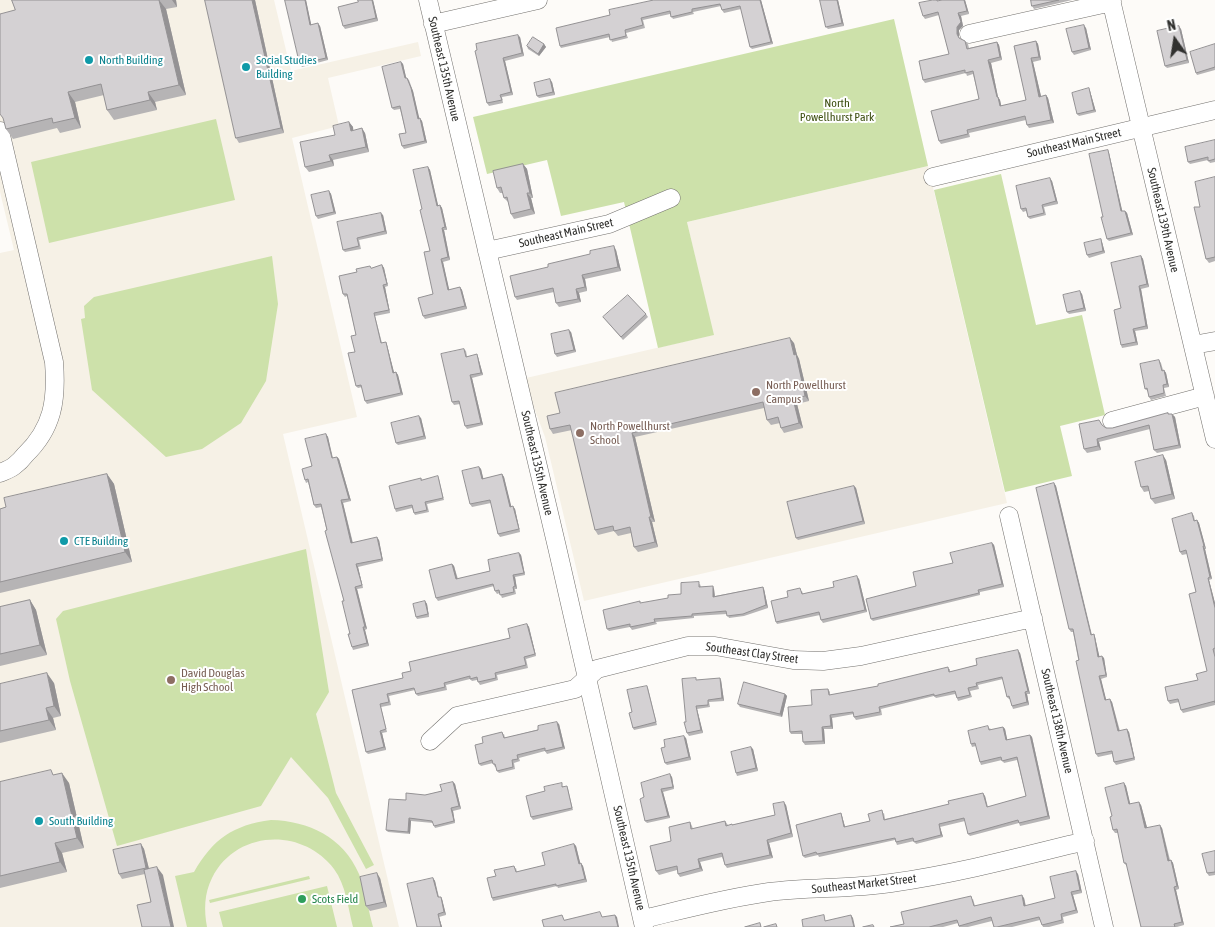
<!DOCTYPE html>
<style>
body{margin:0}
#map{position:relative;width:1215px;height:927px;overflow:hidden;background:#fdfbf8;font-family:"Asap Condensed",sans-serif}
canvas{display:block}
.north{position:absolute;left:1150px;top:15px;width:50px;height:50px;-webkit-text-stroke:4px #fff;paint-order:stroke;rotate:347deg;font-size:14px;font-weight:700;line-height:20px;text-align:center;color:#31312f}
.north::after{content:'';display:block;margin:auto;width:18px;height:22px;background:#31312f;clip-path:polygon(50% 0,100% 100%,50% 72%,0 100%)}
</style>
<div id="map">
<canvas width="1215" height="927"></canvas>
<div class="north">N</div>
</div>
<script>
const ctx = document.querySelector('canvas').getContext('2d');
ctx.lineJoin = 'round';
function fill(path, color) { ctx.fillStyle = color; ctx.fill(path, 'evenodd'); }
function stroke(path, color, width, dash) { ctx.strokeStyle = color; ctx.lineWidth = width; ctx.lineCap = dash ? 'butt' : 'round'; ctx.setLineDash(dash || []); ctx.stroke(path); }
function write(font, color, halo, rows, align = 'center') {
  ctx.font = font + ' "Asap Condensed",sans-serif'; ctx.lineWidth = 4; ctx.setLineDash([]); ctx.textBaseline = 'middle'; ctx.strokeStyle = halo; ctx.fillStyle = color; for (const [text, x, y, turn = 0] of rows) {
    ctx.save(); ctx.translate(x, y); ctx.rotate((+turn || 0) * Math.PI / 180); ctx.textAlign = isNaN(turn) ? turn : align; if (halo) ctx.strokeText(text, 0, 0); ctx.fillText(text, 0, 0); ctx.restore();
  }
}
fill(new Path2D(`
 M 0,0 L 274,0 L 291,71 L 418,42 L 421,56 L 328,78 L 339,126 L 292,138 L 357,417 L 283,434 L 399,927 L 0,927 L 0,253 L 14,250 L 0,192 Z
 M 928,166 L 1007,503 L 584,601 L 545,437 L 533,405 L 526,378 L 713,335 L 687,222 Z`), '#f6f1e6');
fill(new Path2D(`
 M 894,19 L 928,166 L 687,222 L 714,335 L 658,348 L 624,202 L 561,216 L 547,160 L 487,174 L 473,117 Z
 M 216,119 L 235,200 L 49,243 L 31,162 Z
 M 1001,174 L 1036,325 L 1082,315 L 1105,415 L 1060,426 L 1072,476 L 1005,492 L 934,190 Z
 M 272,256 L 278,304 L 266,381 L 241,423 L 202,449 L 166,457 L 92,390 L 81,319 L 85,318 L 84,306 L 94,297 Z
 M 306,549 L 329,692 L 316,714 L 336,793 L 374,865 L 366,869 L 328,798 L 291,757 L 261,806 L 117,846 L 70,681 L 56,619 L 63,611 Z
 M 271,820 C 309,821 343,837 359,874 C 366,891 368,910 373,927 L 353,927 C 348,908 346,885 334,869 C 302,827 236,830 212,878 C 204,894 204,910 207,927 L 187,927 L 175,876 L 194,872 C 213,839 233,825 271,820 Z
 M 309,876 L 310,879 L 210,903 L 209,900 Z
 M 327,886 L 337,927 L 223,927 L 219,912 Z`), '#cde1aa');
const minor = new Path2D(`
 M 428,0 L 557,547 L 644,927
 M 1111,0 L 1215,439
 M 433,24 L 538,0
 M 969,34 L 1112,2
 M 0,131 L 54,362 C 57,400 53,428 25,455 C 22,459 18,463 14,466 C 10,469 5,471 0,473
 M 933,177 L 1215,110
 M 487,251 L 609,224 L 671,198
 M 1193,345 L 1215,341
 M 1112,421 L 1205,396
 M 1009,516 L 1104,927
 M 430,741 L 457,716 L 575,689 L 597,669 L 688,646 L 715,646 L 793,660 L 823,661 L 861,656 L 1033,618
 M 643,919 C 685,909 726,898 769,892 C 810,887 851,889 891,883 C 956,874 1020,857 1085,841`);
stroke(minor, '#74726f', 19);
stroke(minor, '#fff', 18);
fill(new Path2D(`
 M 12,0 L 176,0 L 177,7 L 166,9 L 186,95 L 155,102 L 157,110 L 114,120 L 107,110 L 104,95 L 75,102 L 81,128 L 60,133 L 57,128 L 13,139 L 6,129 L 15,10 Z
 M 205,0 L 255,0 L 284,133 L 239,143 L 236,138 Z
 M 285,0 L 306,0 L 311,25 L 320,26 L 328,60 L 302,67 L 300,64 Z
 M 373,0 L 378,21 L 345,29 L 343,26 L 358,2 Z
 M 654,0 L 761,0 L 773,44 L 752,49 L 750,47 L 741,9 L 724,13 L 722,10 L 721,6 L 693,12 L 694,14 L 673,19 L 670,14 L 643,20 L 645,28 L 626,33 L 628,38 L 612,42 L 610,37 L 561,48 L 560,46 L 610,15 Z
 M 820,0 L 838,0 L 844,26 L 828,29 L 826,27 Z
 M 937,0 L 938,1 L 942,0 L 965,0 L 969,14 L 961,16 L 963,26 L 959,30 L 959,37 L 960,39 L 965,41 L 968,44 L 969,48 L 997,42 L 999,45 L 1002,60 L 991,63 L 998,97 L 1000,100 L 1001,106 L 1026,100 L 1014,46 L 1036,41 L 1038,44 L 1041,60 L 1033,62 L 1041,97 L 1046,95 L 1048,98 L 1054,123 L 1029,128 L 1027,125 L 1026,120 L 969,133 L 970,137 L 941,144 L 939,141 L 979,99 L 973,74 L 967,76 L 966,73 L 925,83 L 923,80 L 949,54 L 939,15 L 925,19 L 923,16 Z
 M 1031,0 L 1072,0 L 1034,9 L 1032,6 Z
 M 1086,28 L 1091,50 L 1074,55 L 1072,52 Z
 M 1181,29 L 1189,63 L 1167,68 L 1165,66 Z
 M 520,37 L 524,56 L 505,61 L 513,95 L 502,97 L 503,103 L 489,106 L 487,103 L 477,50 Z
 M 544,44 L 546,47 L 539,56 L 528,49 L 527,46 Z
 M 1215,44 L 1215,70 L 1197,75 L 1196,73 Z
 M 401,62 L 403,64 L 406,78 L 407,78 L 409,80 L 413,91 L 419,119 L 422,121 L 427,143 L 404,149 L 402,146 L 406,133 L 400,109 L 394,110 L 392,108 Z
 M 552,82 L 555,95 L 539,98 L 537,96 Z
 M 1089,88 L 1090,91 L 1096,112 L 1079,116 L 1077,114 Z
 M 349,122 L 353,127 L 353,130 L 365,133 L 369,152 L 333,160 L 334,166 L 309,172 L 305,167 L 335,135 Z
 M 1215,140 L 1215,162 L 1210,163 L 1208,160 L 1190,164 L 1188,162 Z
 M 1109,153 L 1122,211 L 1125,211 L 1127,213 L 1133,235 L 1109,241 L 1107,239 L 1103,217 Z
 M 523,164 L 527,169 L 533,198 L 531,198 L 535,214 L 514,219 L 511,214 L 508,202 L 504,198 L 503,193 L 500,193 L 497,188 Z
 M 428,167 L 430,170 L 438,206 L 440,205 L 442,208 L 447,230 L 444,230 L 450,260 L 443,262 L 449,290 L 460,287 L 462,290 L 467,309 L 425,319 L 423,316 L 433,294 L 430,251 L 422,209 Z
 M 1215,177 L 1215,261 L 1209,263 L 1206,259 L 1200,207 Z
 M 1052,181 L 1058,204 L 1044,207 L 1046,215 L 1030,219 L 1028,217 L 1026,211 L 1023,212 L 1021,209 Z
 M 329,191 L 331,194 L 336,214 L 318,219 L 316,216 Z
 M 383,215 L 387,234 L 359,240 L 361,249 L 345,252 L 343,250 Z
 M 1101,239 L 1102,242 L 1105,253 L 1089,258 L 1087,255 Z
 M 616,250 L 621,271 L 585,279 L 587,291 L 579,293 L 581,302 L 559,307 L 556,303 L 554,292 L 517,300 L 515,297 L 548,267 Z
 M 1141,256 L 1143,259 L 1149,287 L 1141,289 L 1148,329 L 1135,331 L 1138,345 L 1122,348 L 1121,345 L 1121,308 Z
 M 382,265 L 384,268 L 388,286 L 385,287 L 390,313 L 375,316 L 382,343 L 386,342 L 387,345 L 394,373 L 396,372 L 398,375 L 403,395 L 367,404 L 365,401 L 362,387 L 358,388 L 356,386 L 355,352 L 356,335 L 347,296 L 345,297 L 343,294 L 372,268 Z
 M 1082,294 L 1086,311 L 1069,314 L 1067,312 Z
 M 646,314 L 648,317 L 623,340 L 603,317 Z
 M 571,332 L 576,352 L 557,357 L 555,354 Z
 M 794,343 L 797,355 L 799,359 L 809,401 L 797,404 L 803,428 L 784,433 L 781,428 L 780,423 L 771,425 L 767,420 L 764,408 L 635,437 L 655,522 L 652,522 L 658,547 L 638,552 L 634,547 L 631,533 L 618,536 L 614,531 L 598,535 L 595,530 L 572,430 L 553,434 L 550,429 L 560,413 Z
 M 464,349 L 466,351 L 467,356 L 478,357 L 483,375 L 472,378 L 483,425 L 467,429 L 465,426 L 460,404 L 454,405 L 452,402 Z
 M 1159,360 L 1161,363 L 1163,370 L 1164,370 L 1166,373 L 1169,387 L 1164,388 L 1166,396 L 1151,400 L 1149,397 L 1148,391 L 1145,389 Z
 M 1168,413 L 1169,414 L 1172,414 L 1175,417 L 1181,448 L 1157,453 L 1154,450 L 1150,429 L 1099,442 L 1101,450 L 1087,453 L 1084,449 L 1103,426 L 1106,428 L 1112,428 Z
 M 421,418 L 426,439 L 398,445 L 396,443 Z
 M 326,434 L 328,437 L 333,458 L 337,457 L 339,459 L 351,501 L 343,503 L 353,543 L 379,540 L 383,561 L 358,567 L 363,588 L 357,589 L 367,629 L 365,630 L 369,646 L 353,650 L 352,647 L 344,601 L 321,507 L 316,508 L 314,505 L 308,482 L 306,483 L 305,480 Z
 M 1166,460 L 1175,499 L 1155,504 L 1151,499 L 1149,491 L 1144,492 L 1141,487 Z
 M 479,467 L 481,469 L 483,479 L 502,474 L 504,477 L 511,507 L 515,509 L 520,532 L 500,537 L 498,534 L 491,503 L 472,507 L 470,504 Z
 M 107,474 L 114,484 L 132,562 L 0,593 L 0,509 Z
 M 421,478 L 422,480 L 439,479 L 444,500 L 427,504 L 429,512 L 415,515 L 414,513 L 412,508 L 396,512 L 395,509 Z
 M 1054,483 L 1056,486 L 1092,635 L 1094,634 L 1095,637 L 1099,656 L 1104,658 L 1107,677 L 1101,679 L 1106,700 L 1112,702 L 1120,731 L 1129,732 L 1135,760 L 1116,765 L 1114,762 L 1112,754 L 1098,757 L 1096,754 L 1073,632 L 1071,632 L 1069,629 Z
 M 854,486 L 856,488 L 865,524 L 798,540 L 796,538 Z
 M 1192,513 L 1194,516 L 1195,521 L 1197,520 L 1199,523 L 1206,549 L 1205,549 L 1212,579 L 1209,580 L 1215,603 L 1215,705 L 1183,713 L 1181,710 L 1179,702 L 1170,704 L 1168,701 L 1198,680 L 1207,671 L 1196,592 L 1187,554 L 1182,555 L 1180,552 Z
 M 992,543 L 994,545 L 1004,587 L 980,592 L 980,595 L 873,621 L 871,619 L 916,586 L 953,563 Z
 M 519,553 L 521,555 L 525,575 L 515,577 L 517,589 L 515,589 L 516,594 L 502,598 L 500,593 L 497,594 L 495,591 L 494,586 L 438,601 L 436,598 L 452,564 L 454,566 L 458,579 L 490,571 Z
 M 859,579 L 867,612 L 823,623 L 821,620 L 820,615 L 777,624 L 776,622 L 788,597 L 802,591 L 803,594 L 834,587 Z
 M 700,584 L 701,587 L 714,589 L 715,596 L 763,587 L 764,589 L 768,608 L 744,616 L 729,618 L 727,614 L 694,616 L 694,618 L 656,622 L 657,624 L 632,630 L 630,627 L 609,631 L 607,629 L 668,598 L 681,594 Z
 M 30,600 L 36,610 L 47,655 L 0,666 L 0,607 Z
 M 425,601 L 427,604 L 429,617 L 417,619 L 416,617 Z
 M 527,624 L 529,627 L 536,656 L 526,659 L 528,668 L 497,675 L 498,680 L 480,685 L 477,680 L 472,681 L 470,679 L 446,685 L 447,690 L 418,696 L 416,694 L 415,690 L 389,696 L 391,705 L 381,707 L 387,732 L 382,733 L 386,750 L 368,754 L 366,752 L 352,690 L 403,678 L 411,671 L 510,638 Z
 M 1020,653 L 1030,694 L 1027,694 L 1029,705 L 1013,709 L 1012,706 L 1010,699 L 1009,699 L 1007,697 L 1003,679 L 978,685 L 979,689 L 970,691 L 972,697 L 958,701 L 957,698 L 955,694 L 936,698 L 934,696 L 881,709 L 882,715 L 856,720 L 854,717 L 854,714 L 832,718 L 833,729 L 824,729 L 825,744 L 805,745 L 803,742 L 802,734 L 791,734 L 790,732 L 812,705 L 828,689 L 830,692 L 830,695 L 878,686 L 950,669 L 950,672 Z
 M 697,680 L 721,680 L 724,701 L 709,702 L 710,707 L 697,709 L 703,733 L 689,736 L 687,733 L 686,722 Z
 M 54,683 L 61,716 L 53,718 L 56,730 L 0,743 L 0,684 Z
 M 647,686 L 648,688 L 657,725 L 634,730 L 633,728 L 632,712 Z
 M 785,694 L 787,696 L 782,717 L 740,707 L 738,704 Z
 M 559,724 L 565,749 L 547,754 L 545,751 L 519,758 L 520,761 L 514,763 L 515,769 L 499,773 L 497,771 L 496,767 L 495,767 L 493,763 L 481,766 L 479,764 L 483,743 L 504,734 L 505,738 Z
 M 1003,727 L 1005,729 L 1007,740 L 1030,735 L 1032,737 L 1050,819 L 1020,826 L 1019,823 L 970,836 L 968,834 L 965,821 L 940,827 L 943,837 L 916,844 L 914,841 L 897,845 L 895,840 L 819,857 L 818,855 L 805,858 L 803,856 L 841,813 L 842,816 L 845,827 L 870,821 L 884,813 L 885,819 L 985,796 L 988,807 L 1026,796 L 1017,760 L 1004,763 L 1002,760 L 981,765 L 980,762 L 976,746 L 972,747 L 971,744 L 990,728 L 991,730 Z
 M 686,738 L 691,760 L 667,765 L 665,763 L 665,747 Z
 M 753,749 L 758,771 L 737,776 L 736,773 Z
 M 55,775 L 69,783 L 84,848 L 62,853 L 67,872 L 0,888 L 0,782 Z
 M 672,777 L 674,789 L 663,792 L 670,818 L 647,823 L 645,821 L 644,797 Z
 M 453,782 L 455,784 L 461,809 L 453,811 L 455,823 L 435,828 L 433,823 L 411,821 L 410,834 L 388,832 L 386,830 L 406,800 L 425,795 L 442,791 Z
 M 1124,783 L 1126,786 L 1130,804 L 1141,805 L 1147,828 L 1162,828 L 1170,860 L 1171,860 L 1173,863 L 1179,889 L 1176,890 L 1184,925 L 1177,927 L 1141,927 L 1127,866 L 1124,863 L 1118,833 L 1115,833 L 1113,830 L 1112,816 Z
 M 563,786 L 564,787 L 568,789 L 573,810 L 533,820 L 531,817 L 545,791 Z
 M 786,805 L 793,837 L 769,843 L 773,858 L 727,868 L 725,865 L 722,857 L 700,862 L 703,871 L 680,877 L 678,874 L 677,870 L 659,875 L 656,871 L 671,841 L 690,822 L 692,826 L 693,829 L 725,821 L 728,825 L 732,825 L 775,815 Z
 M 141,844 L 144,849 L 149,869 L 163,875 L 151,902 L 145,874 L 122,879 L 119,874 Z
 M 574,844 L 576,846 L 580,863 L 583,866 L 587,882 L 558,888 L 557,886 L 493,901 L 492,898 L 496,876 L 516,868 L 517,872 L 545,865 Z
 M 1215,851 L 1215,875 L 1209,876 L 1207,873 Z
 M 1078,874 L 1082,893 L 1073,895 L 1078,913 L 1063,917 L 1064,923 L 1049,927 L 1043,927 L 1040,920 L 1012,927 L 994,927 L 992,921 L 968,927 L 959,927 L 958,923 L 943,927 L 890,927 L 904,924 L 973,899 L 975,906 L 1024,898 L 1026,906 L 1055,898 Z
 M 380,878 L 387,907 L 370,911 L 366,906 Z
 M 433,878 L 435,881 L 439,897 L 441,897 L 442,899 L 446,915 L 439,917 L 442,927 L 417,927 Z`), '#b6b4b5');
fill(new Path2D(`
 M 159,0 L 166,9 L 186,95 L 179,85 Z
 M 172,0 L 176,0 L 177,7 Z
 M 252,0 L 255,0 L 284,133 L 281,128 Z
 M 305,0 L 306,0 L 312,28 L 310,25 Z
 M 372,0 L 373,0 L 378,21 L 376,18 Z
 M 760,0 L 761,0 L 773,44 L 771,42 Z
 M 837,0 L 838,0 L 844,26 L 842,23 Z
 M 964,0 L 965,0 L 969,14 L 967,11 Z
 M 958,13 L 961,16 L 963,26 L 959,30 L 959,37 L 957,34 Z
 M 318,23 L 320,26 L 328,60 L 326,58 Z
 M 1084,25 L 1086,28 L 1091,50 L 1089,48 Z
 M 1179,26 L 1181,29 L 1189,63 L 1187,60 Z
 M 518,35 L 520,37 L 524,56 L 522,53 Z
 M 1036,41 L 1038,44 L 1041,60 L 1039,57 Z
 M 997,42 L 999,45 L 1002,60 L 1000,57 Z
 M 544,44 L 546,47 L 539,56 L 538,54 Z
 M 503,58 L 505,61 L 513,95 L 511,92 Z
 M 1031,58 L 1033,62 L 1042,100 L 1039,97 Z
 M 988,60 L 991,63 L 998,97 L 1000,100 L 1002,109 L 1000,106 L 997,97 Z
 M 401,62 L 403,64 L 407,81 L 405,78 Z
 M 407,78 L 413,91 L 420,121 L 418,119 Z
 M 550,79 L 552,82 L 555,95 L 553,92 Z
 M 1089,88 L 1090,91 L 1096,112 L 1094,110 Z
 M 68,92 L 75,102 L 81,128 L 75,118 Z
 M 148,92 L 155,102 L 157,110 L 150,100 Z
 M 1046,95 L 1048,98 L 1054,123 L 1051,120 Z
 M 420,118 L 422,121 L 427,143 L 425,141 Z
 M 349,122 L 353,127 L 354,136 L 351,131 Z
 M 362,128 L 365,133 L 369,152 L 366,147 Z
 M 1108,150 L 1109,153 L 1123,214 L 1121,211 Z
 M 329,155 L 333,160 L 334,166 L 331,161 Z
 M 523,164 L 527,169 L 533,198 L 530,193 Z
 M 428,167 L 430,170 L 439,209 L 437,206 Z
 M 1050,178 L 1052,181 L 1058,204 L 1056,201 Z
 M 329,191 L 331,194 L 336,214 L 334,212 Z
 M 527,193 L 531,198 L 535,214 L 531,209 Z
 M 440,205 L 442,208 L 447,230 L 445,227 Z
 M 1125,211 L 1127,213 L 1133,235 L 1131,233 Z
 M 381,213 L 383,215 L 387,234 L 385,231 Z
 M 442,228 L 444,230 L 450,260 L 448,257 Z
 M 1101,239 L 1102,242 L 1105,253 L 1103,251 Z
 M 614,246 L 616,250 L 621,271 L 618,267 Z
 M 1141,256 L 1143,259 L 1149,287 L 1147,284 Z
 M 441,259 L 443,262 L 450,293 L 448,290 Z
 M 382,265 L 384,268 L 388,286 L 387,284 Z
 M 582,275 L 585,279 L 587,291 L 585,287 Z
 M 383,285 L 385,287 L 390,313 L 389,310 Z
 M 1139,286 L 1141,289 L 1148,329 L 1146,326 Z
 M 460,287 L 462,290 L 467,309 L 465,306 Z
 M 576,289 L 579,293 L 581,302 L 578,299 Z
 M 1080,291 L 1082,294 L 1086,311 L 1084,308 Z
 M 1133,329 L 1135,331 L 1138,345 L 1136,342 Z
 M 569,330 L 571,332 L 576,352 L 574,350 Z
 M 790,338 L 794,343 L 797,355 L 799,359 L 809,401 L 805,396 Z
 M 386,342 L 387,345 L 395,376 L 393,373 Z
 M 477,354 L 478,357 L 483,375 L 481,373 Z
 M 1164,370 L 1166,373 L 1169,387 L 1167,384 Z
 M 396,372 L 398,375 L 403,395 L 401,393 Z
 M 470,375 L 472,378 L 483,425 L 481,423 Z
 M 793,399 L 797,404 L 803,428 L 799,423 Z
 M 1172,414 L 1175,417 L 1181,448 L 1179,445 Z
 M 419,416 L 421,418 L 426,439 L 424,436 Z
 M 632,433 L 635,437 L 655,522 L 651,517 Z
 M 326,434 L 328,437 L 333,460 L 332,458 Z
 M 1097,439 L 1099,442 L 1101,450 L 1098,446 Z
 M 1163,455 L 1166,460 L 1175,499 L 1172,494 Z
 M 337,457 L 339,459 L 351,501 L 349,499 Z
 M 479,467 L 481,469 L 484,481 L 482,479 Z
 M 107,474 L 114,484 L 132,562 L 125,552 Z
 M 502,474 L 504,477 L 512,509 L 510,507 Z
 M 1054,483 L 1056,486 L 1092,637 L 1091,635 Z
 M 854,486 L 856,488 L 865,524 L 863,521 Z
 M 341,500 L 343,503 L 353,545 L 351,543 Z
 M 513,506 L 515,509 L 520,532 L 519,529 Z
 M 649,517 L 652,522 L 658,547 L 655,542 Z
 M 1197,520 L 1199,523 L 1206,549 L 1204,546 Z
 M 377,537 L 379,540 L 383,561 L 382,559 Z
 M 992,543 L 994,545 L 1004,587 L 1002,584 Z
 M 1203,546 L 1205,549 L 1212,579 L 1210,577 Z
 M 519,553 L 521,555 L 525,575 L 524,573 Z
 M 356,564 L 358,567 L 363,588 L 362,585 Z
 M 452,564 L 454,566 L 458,582 L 456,579 Z
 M 513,575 L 515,577 L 517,589 L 515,586 Z
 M 857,576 L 859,579 L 867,612 L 865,610 Z
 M 1208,578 L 1209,580 L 1215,603 L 1215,608 Z
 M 713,586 L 714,589 L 715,599 L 713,597 Z
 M 355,587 L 357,589 L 367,629 L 365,627 Z
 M 763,587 L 764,589 L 768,608 L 766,605 Z
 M 30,600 L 36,610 L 47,655 L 40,645 Z
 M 425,601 L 427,604 L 429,617 L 428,614 Z
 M 527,624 L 529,627 L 536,656 L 535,654 Z
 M 363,627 L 365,630 L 369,646 L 367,643 Z
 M 1094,634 L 1095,637 L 1100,659 L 1098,657 Z
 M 1018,650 L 1020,653 L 1030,694 L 1028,691 Z
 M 1102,656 L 1104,658 L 1107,677 L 1106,675 Z
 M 47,673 L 54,683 L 61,716 L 54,706 Z
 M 1099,676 L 1101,679 L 1107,703 L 1105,700 Z
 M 720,678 L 721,680 L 724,701 L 722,698 Z
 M 1025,692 L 1027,694 L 1029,705 L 1027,702 Z
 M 785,694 L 787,696 L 782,717 L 780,714 Z
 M 1110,699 L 1112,702 L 1120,734 L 1118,731 Z
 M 696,706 L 697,709 L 703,733 L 701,730 Z
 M 46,708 L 53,718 L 56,730 L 49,720 Z
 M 830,715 L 832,718 L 833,729 L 831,726 Z
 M 557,722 L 559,724 L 565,749 L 563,747 Z
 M 822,727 L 824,729 L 825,744 L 823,741 Z
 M 1003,727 L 1005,729 L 1008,743 L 1006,740 Z
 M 1127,729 L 1129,732 L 1135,760 L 1134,758 Z
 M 380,731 L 382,733 L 386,750 L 384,747 Z
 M 1030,735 L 1032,737 L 1050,819 L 1048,816 Z
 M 684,736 L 686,738 L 691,760 L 689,757 Z
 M 751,747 L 753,749 L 758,771 L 756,768 Z
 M 62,773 L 69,783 L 84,848 L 77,838 Z
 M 670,774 L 672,777 L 674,789 L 673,787 Z
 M 453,782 L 455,784 L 461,809 L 459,806 Z
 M 1124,783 L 1126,786 L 1131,807 L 1129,804 Z
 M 661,789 L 663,792 L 670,818 L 668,816 Z
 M 983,793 L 985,796 L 988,810 L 987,807 Z
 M 784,802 L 786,805 L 793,837 L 791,833 Z
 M 1139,802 L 1141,805 L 1148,831 L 1145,828 Z
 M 451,808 L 453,811 L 455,823 L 454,821 Z
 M 841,813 L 842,816 L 846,830 L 844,827 Z
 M 409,818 L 411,821 L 410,834 L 408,832 Z
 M 939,824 L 940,827 L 943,837 L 941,835 Z
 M 1160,825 L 1162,828 L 1170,864 L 1168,861 Z
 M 767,840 L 769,843 L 773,858 L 770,855 Z
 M 55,843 L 62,853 L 67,872 L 60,862 Z
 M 141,844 L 144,849 L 150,873 L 146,868 Z
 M 574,844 L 576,846 L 581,866 L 579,864 Z
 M 698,859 L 700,862 L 703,871 L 700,868 Z
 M 1171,860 L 1173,863 L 1179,889 L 1177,886 Z
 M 581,863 L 583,866 L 587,882 L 585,879 Z
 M 157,867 L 163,875 L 174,927 L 171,927 Z
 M 1076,871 L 1078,874 L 1082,893 L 1080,890 Z
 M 377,873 L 380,878 L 387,907 L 384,902 Z
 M 433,878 L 435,881 L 439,900 L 438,897 Z
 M 1174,887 L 1176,890 L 1184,925 L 1182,922 Z
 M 1071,892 L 1073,895 L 1078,913 L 1076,910 Z
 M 1022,895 L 1024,898 L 1026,909 L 1024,906 Z
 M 441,897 L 442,899 L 446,915 L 444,912 Z
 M 438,914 L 439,917 L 442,927 L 441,927 Z
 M 615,915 L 617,917 L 619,927 L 618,927 Z
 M 851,915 L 853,918 L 855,927 L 854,927 Z`), '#949294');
const building = new Path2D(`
 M 12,0 L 159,0 L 179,85 L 148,92 L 150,100 L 107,110 L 101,84 L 68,92 L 75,118 L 53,123 L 52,118 L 6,129 L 3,118 L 0,114 L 0,14 L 15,10 Z
 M 205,0 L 252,0 L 281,128 L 236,138 Z
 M 285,0 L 305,0 L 310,25 L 318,23 L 326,58 L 300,64 Z
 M 358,0 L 372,0 L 376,18 L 343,26 L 338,7 L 358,2 Z
 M 654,0 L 760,0 L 771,42 L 750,47 L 740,6 L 722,10 L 720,4 L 692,9 L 692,12 L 671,17 L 670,11 L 641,18 L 643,25 L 625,30 L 626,36 L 610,40 L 609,34 L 560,46 L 556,28 L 610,15 L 609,10 Z
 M 820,0 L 837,0 L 842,23 L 826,27 Z
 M 933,0 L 937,0 L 937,1 L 942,0 L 964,0 L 967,11 L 958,13 L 961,22 L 957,27 L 957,34 L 959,38 L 965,41 L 967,49 L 997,42 L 1000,57 L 988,60 L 997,97 L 998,97 L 1000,106 L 1026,100 L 1014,46 L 1036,41 L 1039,57 L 1031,58 L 1039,97 L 1046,95 L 1051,120 L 1027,125 L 1025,116 L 967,130 L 968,134 L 939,141 L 931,111 L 979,99 L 973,71 L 965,73 L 965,70 L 923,80 L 919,61 L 949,54 L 938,12 L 923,16 L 919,3 Z
 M 1031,0 L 1059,0 L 1032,6 Z
 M 1084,25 L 1089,48 L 1072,52 L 1066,29 Z
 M 1179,26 L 1187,60 L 1165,66 L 1157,31 Z
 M 518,35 L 522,53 L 503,58 L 511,92 L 500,95 L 502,100 L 487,103 L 475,51 L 477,50 L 476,44 Z
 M 533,37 L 544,44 L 538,54 L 527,46 Z
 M 1215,44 L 1215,67 L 1196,73 L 1190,52 Z
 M 401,62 L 405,78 L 407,78 L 411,88 L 418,119 L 420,118 L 425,141 L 402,146 L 399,134 L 406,133 L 400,106 L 392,108 L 382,67 Z
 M 550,79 L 553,92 L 537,96 L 534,83 Z
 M 1089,88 L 1094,110 L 1077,114 L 1072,93 Z
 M 349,122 L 351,131 L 362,128 L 366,147 L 329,155 L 331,161 L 305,167 L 300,142 L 335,135 L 333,126 Z
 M 1215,140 L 1215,159 L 1208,161 L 1208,157 L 1188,162 L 1185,147 Z
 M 1108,150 L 1121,211 L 1125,211 L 1131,233 L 1107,239 L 1101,217 L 1103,217 L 1089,154 Z
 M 523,164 L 530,193 L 527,193 L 531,209 L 511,214 L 507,197 L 504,198 L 501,187 L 497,188 L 493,171 Z
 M 428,167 L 437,206 L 440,205 L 445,227 L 442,228 L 448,257 L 441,259 L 448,290 L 460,287 L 465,306 L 423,316 L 418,298 L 433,294 L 424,252 L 430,251 L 420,210 L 422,209 L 413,170 Z
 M 1215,177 L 1215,257 L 1206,259 L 1194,207 L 1200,207 L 1195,182 Z
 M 1050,178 L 1056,201 L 1042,205 L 1044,213 L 1028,217 L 1026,208 L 1021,209 L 1016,186 Z
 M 329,191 L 334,212 L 316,216 L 311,195 Z
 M 381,213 L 385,231 L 357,238 L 359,246 L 343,250 L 337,222 Z
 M 1101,239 L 1103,251 L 1087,255 L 1084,243 Z
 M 614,246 L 618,267 L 582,275 L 585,287 L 576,289 L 578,299 L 556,303 L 553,288 L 515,297 L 510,276 L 548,267 L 548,264 L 590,254 L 590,251 Z
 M 1141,256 L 1147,284 L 1139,286 L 1146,326 L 1133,329 L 1136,342 L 1121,345 L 1114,310 L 1121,308 L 1111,263 Z
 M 382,265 L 387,284 L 383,285 L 389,310 L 374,313 L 381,343 L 386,342 L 393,373 L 396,372 L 401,393 L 365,401 L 361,385 L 356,386 L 348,353 L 355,352 L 351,336 L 356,335 L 347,294 L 343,294 L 339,276 L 357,272 L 356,269 L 370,266 L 371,268 Z
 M 1080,291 L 1084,308 L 1067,312 L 1063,295 Z
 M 628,295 L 646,314 L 621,337 L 603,317 Z
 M 569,330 L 574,350 L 555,354 L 551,334 Z
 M 790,338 L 794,355 L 796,354 L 805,396 L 793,399 L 799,423 L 781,428 L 778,417 L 767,420 L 763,402 L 632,433 L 651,517 L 649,517 L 655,542 L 634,547 L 630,527 L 614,531 L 613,526 L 595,530 L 570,425 L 550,429 L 547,416 L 560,413 L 555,393 Z
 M 464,349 L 466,357 L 477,354 L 481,373 L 470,375 L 481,423 L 465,426 L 459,401 L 452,402 L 441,354 Z
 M 1159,360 L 1162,371 L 1164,370 L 1167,384 L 1163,385 L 1164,393 L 1149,397 L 1147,388 L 1145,389 L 1140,364 Z
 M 1168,413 L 1168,414 L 1172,414 L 1179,445 L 1154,450 L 1149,425 L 1097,439 L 1098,446 L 1084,449 L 1079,424 L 1099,420 L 1102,425 L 1106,428 L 1112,428 Z
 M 419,416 L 424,436 L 396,443 L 391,423 Z
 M 326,434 L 332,458 L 337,457 L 349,499 L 341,500 L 351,543 L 377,537 L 382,559 L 356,564 L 362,585 L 355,587 L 365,627 L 363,627 L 367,643 L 352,647 L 348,634 L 350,634 L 342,601 L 344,601 L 325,531 L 327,530 L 321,504 L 314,505 L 308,479 L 305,480 L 302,469 L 312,466 L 305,439 Z
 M 1163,455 L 1172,494 L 1151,499 L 1148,486 L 1141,487 L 1135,462 Z
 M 479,467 L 482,479 L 502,474 L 510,507 L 513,506 L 519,529 L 498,534 L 490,500 L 470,504 L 462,471 Z
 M 107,474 L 125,552 L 0,582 L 0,509 L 6,507 L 4,498 Z
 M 438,476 L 443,498 L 425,502 L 427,510 L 414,513 L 412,505 L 395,509 L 389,486 L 421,478 L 421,480 Z
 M 1054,483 L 1091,635 L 1094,634 L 1098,657 L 1102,656 L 1106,675 L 1099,676 L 1105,700 L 1110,699 L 1118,731 L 1127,729 L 1134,758 L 1114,762 L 1112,751 L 1096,754 L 1076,661 L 1079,660 L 1073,629 L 1069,629 L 1036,488 Z
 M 854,486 L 863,521 L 796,538 L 787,502 Z
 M 1192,513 L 1194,521 L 1197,520 L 1204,546 L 1203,546 L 1210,577 L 1208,578 L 1215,608 L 1215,648 L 1213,649 L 1215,657 L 1215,703 L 1215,701 L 1181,710 L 1178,699 L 1168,701 L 1165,687 L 1198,680 L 1196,674 L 1207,671 L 1189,594 L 1196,592 L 1186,550 L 1180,552 L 1172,519 Z
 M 992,543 L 1002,584 L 978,590 L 979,593 L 871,619 L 866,599 L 916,586 L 913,572 L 953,563 L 950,553 Z
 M 519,553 L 524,573 L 513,575 L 515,586 L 513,587 L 514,592 L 500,595 L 499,590 L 495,591 L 493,584 L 436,598 L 429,570 L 452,564 L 456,579 L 490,571 L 488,560 Z
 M 857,576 L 865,610 L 821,620 L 819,612 L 776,622 L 771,601 L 788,597 L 787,591 L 800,588 L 802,594 L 834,587 L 833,582 Z
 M 699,582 L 699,587 L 713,586 L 713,597 L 763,587 L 766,605 L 743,614 L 727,616 L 726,611 L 692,614 L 692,616 L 654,619 L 655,622 L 630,627 L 630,624 L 607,629 L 603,610 L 640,601 L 640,603 L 668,598 L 668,595 L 681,594 L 681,583 Z
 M 30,600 L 40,645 L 0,654 L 0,607 Z
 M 425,601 L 428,614 L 416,617 L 413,604 Z
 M 527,624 L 535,654 L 524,657 L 526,665 L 495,673 L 496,678 L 478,682 L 477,677 L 470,679 L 470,676 L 444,683 L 445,687 L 416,694 L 414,688 L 387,694 L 389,702 L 380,704 L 386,729 L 380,731 L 384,747 L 366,752 L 352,690 L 403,678 L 402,673 L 411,671 L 409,662 L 510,638 L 508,629 Z
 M 1018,650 L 1028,691 L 1025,692 L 1027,702 L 1012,706 L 1009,696 L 1007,697 L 1002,677 L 976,683 L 977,686 L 968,688 L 970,695 L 957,698 L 955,691 L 934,696 L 934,694 L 879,707 L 880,712 L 854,717 L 853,712 L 830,715 L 831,726 L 822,727 L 823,741 L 803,742 L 802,731 L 790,732 L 788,707 L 812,705 L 811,690 L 828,689 L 829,695 L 878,686 L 878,684 L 948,667 L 949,672 L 977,665 L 976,659 Z
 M 47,673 L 54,706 L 46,708 L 49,720 L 0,731 L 0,684 Z
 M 696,678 L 696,680 L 720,678 L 722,698 L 708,700 L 708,705 L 696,706 L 701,730 L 687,733 L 684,722 L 686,722 L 682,679 Z
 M 744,682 L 785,694 L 780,714 L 738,704 Z
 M 647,686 L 656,722 L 633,728 L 629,713 L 632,712 L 627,690 Z
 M 557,722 L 563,747 L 545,751 L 545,748 L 517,755 L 518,759 L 512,760 L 513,767 L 497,771 L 495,764 L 493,764 L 492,760 L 479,764 L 475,745 L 483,743 L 482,737 L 502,732 L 504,738 L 538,730 L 538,726 Z
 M 988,726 L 989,730 L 1003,727 L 1006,740 L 1030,735 L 1048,816 L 1019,823 L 1018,820 L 968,834 L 964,818 L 939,824 L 941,835 L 914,842 L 913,838 L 896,842 L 895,838 L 817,854 L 816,852 L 803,856 L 796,825 L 841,813 L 844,827 L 870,821 L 868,814 L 882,810 L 884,820 L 949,804 L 948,801 L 983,793 L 987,807 L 1026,796 L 1017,757 L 1002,761 L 1001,757 L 980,762 L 975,743 L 971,744 L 968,731 Z
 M 684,736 L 689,757 L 665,763 L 661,748 L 665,747 L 664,740 Z
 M 751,747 L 756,768 L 736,773 L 731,752 Z
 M 51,770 L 53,775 L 62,773 L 77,838 L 55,843 L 60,862 L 0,876 L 0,782 Z
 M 670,774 L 673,787 L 661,789 L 668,816 L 645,821 L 640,799 L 644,797 L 641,783 Z
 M 453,782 L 459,806 L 451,808 L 454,821 L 434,826 L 432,821 L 409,818 L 408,832 L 386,830 L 389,799 L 406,800 L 406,793 L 425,795 L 442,791 L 440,785 Z
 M 562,783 L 562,787 L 567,786 L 572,808 L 531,817 L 526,796 L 545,791 L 544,787 Z
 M 1124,783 L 1129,804 L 1139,802 L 1145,828 L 1160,825 L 1168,861 L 1171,860 L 1177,886 L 1174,887 L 1182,922 L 1174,924 L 1175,927 L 1141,927 L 1126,863 L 1124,863 L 1117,829 L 1113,830 L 1110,817 L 1112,816 L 1105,788 Z
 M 784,802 L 791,833 L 767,840 L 770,855 L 725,865 L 722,853 L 698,859 L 700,868 L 678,874 L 677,866 L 656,871 L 650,846 L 671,841 L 669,827 L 690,822 L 691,829 L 725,821 L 726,826 L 732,824 L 732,825 L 775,815 L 773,804 Z
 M 141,844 L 146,868 L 119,874 L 113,850 Z
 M 574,844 L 579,864 L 581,863 L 585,879 L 556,886 L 556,884 L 492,898 L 487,878 L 496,876 L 494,870 L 514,866 L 516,872 L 545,865 L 542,853 Z
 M 1215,851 L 1215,872 L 1207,873 L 1202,854 Z
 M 157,867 L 171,927 L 142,927 L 137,905 L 151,902 L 144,870 Z
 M 1076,871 L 1080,890 L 1071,892 L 1076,910 L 1061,914 L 1062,920 L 1042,925 L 1039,917 L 997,927 L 994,927 L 991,917 L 959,926 L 957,920 L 929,927 L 890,927 L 904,924 L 901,912 L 971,896 L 974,906 L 1022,895 L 1024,906 L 1055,898 L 1050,877 Z
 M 377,873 L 384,902 L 366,906 L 360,877 Z
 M 433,878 L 438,897 L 441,897 L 444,912 L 438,914 L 441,927 L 417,927 L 407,884 Z
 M 600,912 L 602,917 L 615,915 L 618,927 L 544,927 L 542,920 L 562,915 L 564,920 Z
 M 824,915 L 825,921 L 851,915 L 854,927 L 803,927 L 802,920 Z
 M 760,923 L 761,927 L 745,927 Z
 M 776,924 L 777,927 L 764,927 Z
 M 873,925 L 874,927 L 863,927 Z`);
fill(building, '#d4d1d3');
stroke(building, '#949294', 1);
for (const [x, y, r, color] of [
 [89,60,5,"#0f9aa8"],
 [246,67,5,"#0f9aa8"],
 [756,392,5,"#8d6e63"],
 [580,433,5,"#8d6e63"],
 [64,541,5,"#0f9aa8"],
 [171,680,5,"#8d6e63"],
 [39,821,5,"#0f9aa8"],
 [302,899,5,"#2e9e5b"]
]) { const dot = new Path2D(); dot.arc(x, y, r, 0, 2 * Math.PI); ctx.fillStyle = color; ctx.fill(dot); stroke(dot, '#fff', 2); }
write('12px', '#0d838f', '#fff', [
 ["North Building",99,60],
 ["Social Studies",256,60],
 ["Building",256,74],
 ["CTE Building",74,541],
 ["South Building",49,821]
], 'left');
write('12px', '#31312f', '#fff', [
 ["Southeast 135th Avenue",444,69,77],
 ["Southeast Main Street",1074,143,-13],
 ["Southeast 139th Avenue",1163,220,77],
 ["Southeast Main Street",566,233,-13],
 ["Southeast 135th Avenue",537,463,77],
 ["Southeast Clay Street",752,653,8],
 ["Southeast 138th Avenue",1057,721,77],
 ["Southeast 135th Avenue",629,858,77],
 ["Southeast Market Street",864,884,-6]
]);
write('12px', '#3d4f11', '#fff', [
 ["North",837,103],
 ["Powellhurst Park",837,117]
]);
write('12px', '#785e54', '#fff', [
 ["North Powellhurst",766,385],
 ["Campus",766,399],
 ["North Powellhurst",590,426],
 ["School",590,440],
 ["David Douglas",181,673],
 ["High School",181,687]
], 'left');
write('12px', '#27864d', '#fff', [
 ["Scots Field",312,899]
], 'left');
</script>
